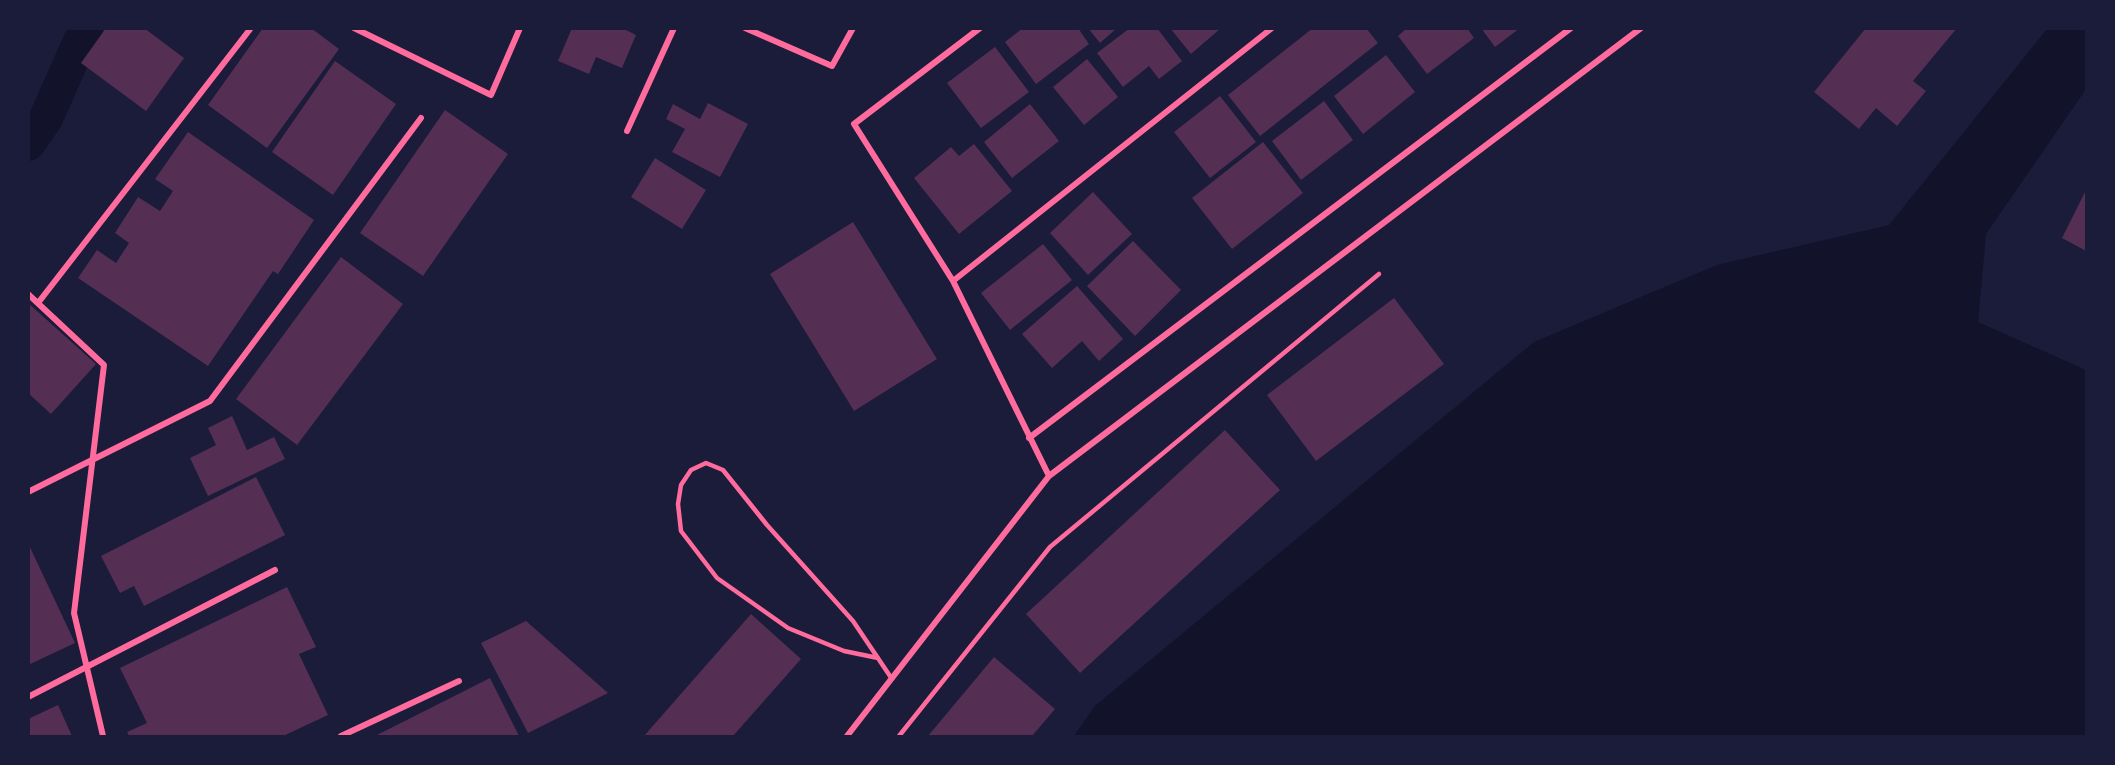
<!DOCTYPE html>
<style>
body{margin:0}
#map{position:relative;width:2115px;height:765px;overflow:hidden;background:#1b1b3a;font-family:"Varela Round",sans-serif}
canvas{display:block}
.frame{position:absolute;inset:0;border:30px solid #1b1b3a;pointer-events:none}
</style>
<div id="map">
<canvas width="2115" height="765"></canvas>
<div class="frame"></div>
</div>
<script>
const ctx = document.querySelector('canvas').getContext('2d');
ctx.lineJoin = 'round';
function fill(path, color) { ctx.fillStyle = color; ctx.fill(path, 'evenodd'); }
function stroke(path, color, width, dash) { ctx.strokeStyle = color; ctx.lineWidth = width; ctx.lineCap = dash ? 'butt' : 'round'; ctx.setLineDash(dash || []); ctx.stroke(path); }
fill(new Path2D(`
 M 2047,29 L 2086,29 L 2086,89 L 1986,234 L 1978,322 L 2086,370 L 2086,736 L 1074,736 L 1095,706 L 1534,342 L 1717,265 L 1889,225 Z`), '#12122b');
stroke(new Path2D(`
 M 28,144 L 46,118 L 86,28`), '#12122b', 34);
fill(new Path2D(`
 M 106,28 L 144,28 L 184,58 L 146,111 L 81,63 Z
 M 263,28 L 311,28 L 339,49 L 267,148 L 208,105 Z
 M 572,28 L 622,28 L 636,35 L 622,68 L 596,57 L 589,74 L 558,61 Z
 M 1023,28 L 1078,28 L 1089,44 L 1036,84 L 1005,42 Z
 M 1088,28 L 1117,28 L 1100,43 Z
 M 1130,28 L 1157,28 L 1182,61 L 1159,79 L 1149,66 L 1123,87 L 1097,53 Z
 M 1170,28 L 1221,28 L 1191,54 Z
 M 1313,28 L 1366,28 L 1378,43 L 1260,136 L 1228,95 Z
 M 1407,28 L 1467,28 L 1474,38 L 1427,74 L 1398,36 Z
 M 1481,28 L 1520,28 L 1495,47 Z
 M 1866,28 L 1957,28 L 1913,81 L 1926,91 L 1897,126 L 1876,108 L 1859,129 L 1814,92 Z
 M 995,47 L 1029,92 L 981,128 L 947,83 Z
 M 1386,55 L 1415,92 L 1363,134 L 1334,96 Z
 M 1087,59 L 1118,97 L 1084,125 L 1053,87 Z
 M 335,61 L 396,104 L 333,195 L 272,152 Z
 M 1220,96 L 1256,142 L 1210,178 L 1174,132 Z
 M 1324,101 L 1353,140 L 1301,180 L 1272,141 Z
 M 708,103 L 748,124 L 720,177 L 672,152 L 685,129 L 666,119 L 673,104 L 700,119 Z
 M 1030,104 L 1059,141 L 1012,178 L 984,142 Z
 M 445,110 L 508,154 L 423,276 L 360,233 Z
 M 188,132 L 314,220 L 278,274 L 273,271 L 208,366 L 78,278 L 97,250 L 116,263 L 129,243 L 115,233 L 138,197 L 160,211 L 173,191 L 155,179 Z
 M 1263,142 L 1303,193 L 1232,249 L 1192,198 Z
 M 974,144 L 1012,191 L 959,234 L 914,178 L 951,147 L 959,156 Z
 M 655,158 L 706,190 L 682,229 L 631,197 Z
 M 2086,190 L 2086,251 L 2062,238 Z
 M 1093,192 L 1132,234 L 1088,275 L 1050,233 Z
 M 853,222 L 937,359 L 854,411 L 770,274 Z
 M 1133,241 L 1181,290 L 1135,336 L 1087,286 Z
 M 1043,244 L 1072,280 L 1010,330 L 981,293 Z
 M 341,257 L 403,304 L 297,445 L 236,399 Z
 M 1077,286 L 1123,339 L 1099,361 L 1082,341 L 1052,368 L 1022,334 Z
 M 1394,298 L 1444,364 L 1316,461 L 1267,395 Z
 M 28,303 L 96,364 L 51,414 L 28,393 Z
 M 232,416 L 247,450 L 274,437 L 285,459 L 208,496 L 190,458 L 216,445 L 208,428 Z
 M 1225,430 L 1280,490 L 1080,673 L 1026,614 Z
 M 256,477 L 285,535 L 144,606 L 134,586 L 120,593 L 101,556 Z
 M 28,543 L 75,643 L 28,665 Z
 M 287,587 L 316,647 L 299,654 L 328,715 L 283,736 L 129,736 L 127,732 L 147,723 L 120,668 Z
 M 751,614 L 801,659 L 786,676 L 733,736 L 644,736 Z
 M 526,621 L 608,693 L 528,733 L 481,643 Z
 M 994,657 L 1055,709 L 1032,736 L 928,736 Z
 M 490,678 L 519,736 L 375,736 Z
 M 58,705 L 72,736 L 28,736 L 28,719 Z`), '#542f53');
stroke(new Path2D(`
 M 878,658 L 844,651 L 788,628 L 717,578 L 681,531 L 678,504 L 681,485 L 691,470 L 706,463 L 723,470 L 767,525 L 853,621 L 892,679
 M 899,736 L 1050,547 L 1379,274`), '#ff6b9d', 4.5);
stroke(new Path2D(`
 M 354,28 L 491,95 L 520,28
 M 745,28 L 832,66 L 853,28
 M 980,28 L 854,124 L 953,281 L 1049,476
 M 627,131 L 674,28
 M 953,281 L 1272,28
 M 28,294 L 104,365 L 74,613 L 103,736
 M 38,303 L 251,28
 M 1029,438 L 1571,28
 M 28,492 L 210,401 L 421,118
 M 28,697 L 275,570
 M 341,736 L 459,681
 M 847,736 L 1049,476 L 1641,28`), '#ff6b9d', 6);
</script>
